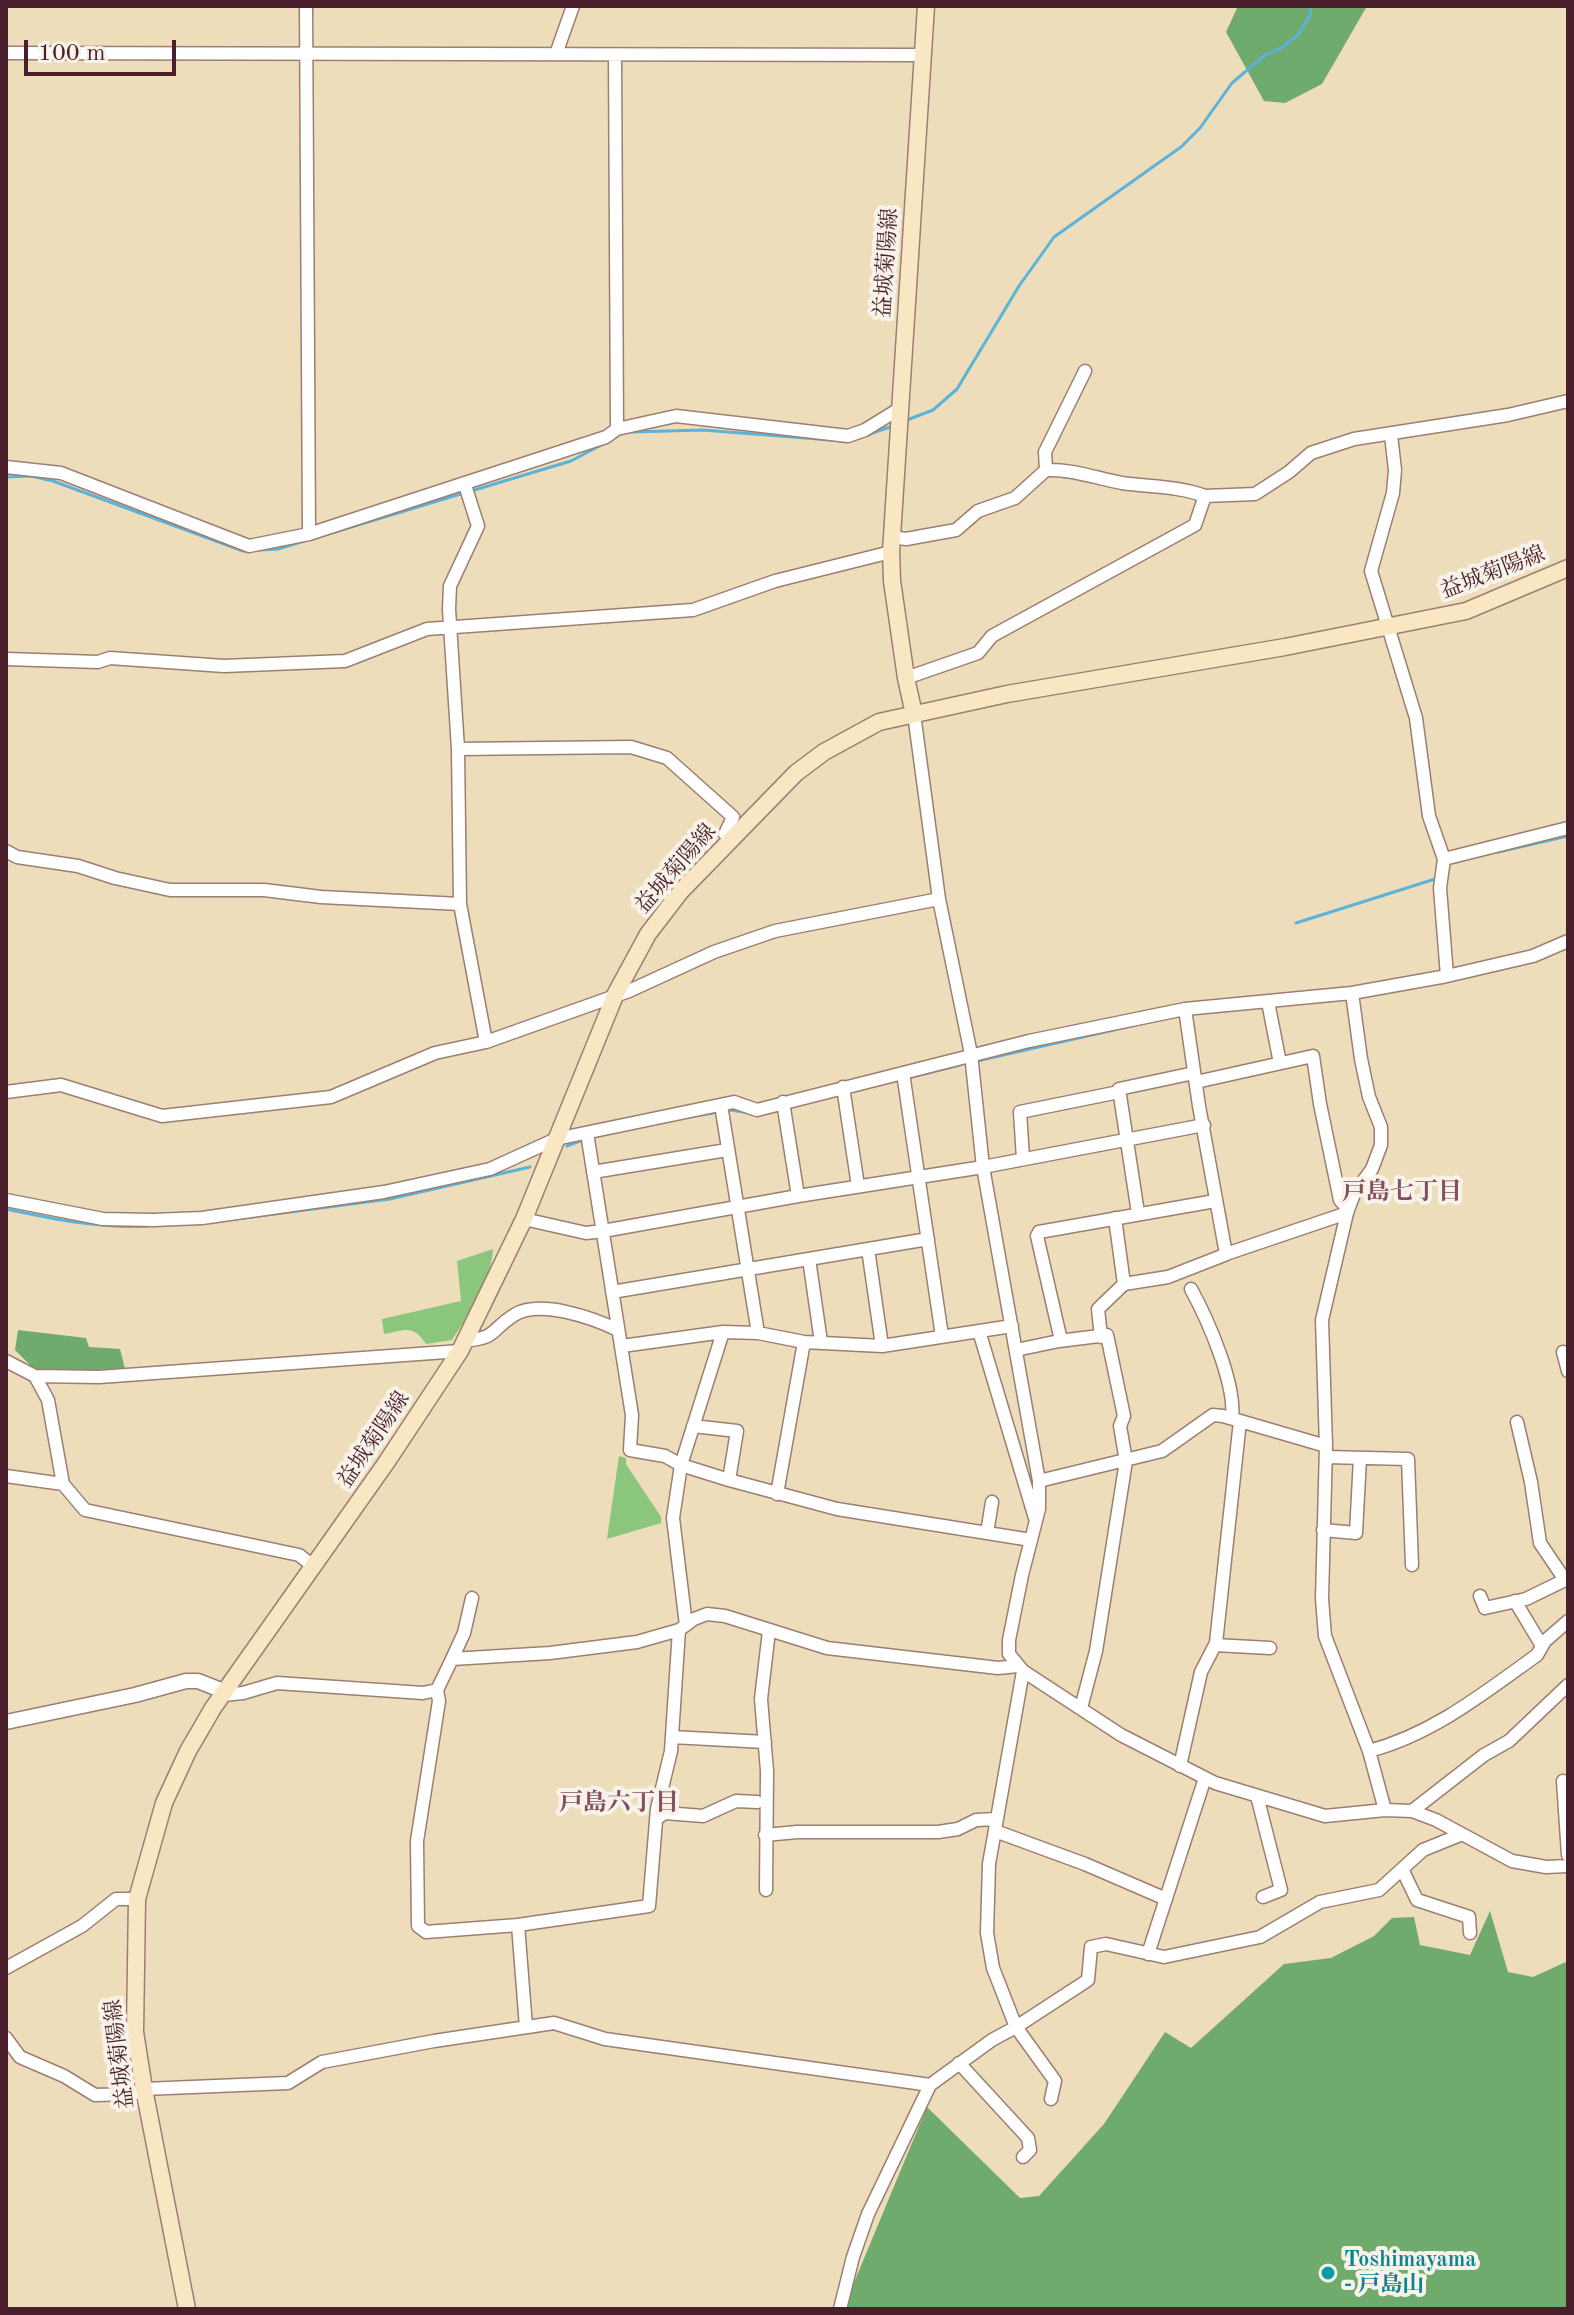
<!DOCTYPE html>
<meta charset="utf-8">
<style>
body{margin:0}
#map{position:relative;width:1574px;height:2315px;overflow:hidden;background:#edddba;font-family:"Old Standard TT",serif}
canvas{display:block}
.frame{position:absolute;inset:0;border:8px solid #4a1f2b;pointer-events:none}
.scale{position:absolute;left:24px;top:40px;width:152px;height:36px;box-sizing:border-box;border:4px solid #4a1f2b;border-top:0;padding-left:10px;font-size:24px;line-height:28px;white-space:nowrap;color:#4a1f2b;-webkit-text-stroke:6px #f7f3e8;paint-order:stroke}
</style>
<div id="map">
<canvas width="1574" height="2315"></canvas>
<div class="frame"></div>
<div class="scale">100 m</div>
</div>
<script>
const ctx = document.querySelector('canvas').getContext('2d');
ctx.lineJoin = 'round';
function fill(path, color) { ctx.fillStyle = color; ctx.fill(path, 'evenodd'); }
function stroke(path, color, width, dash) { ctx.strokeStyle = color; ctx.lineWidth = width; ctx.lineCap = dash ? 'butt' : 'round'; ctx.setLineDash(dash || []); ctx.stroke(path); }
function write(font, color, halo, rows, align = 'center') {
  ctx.font = font + ' "Old Standard TT","Noto Serif JP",serif'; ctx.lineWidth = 8; ctx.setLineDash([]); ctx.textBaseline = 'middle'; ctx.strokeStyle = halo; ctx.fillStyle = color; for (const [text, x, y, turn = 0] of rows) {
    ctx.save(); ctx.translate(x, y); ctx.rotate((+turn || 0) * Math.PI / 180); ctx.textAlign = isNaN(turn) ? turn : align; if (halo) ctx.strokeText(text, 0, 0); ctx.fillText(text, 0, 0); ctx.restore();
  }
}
fill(new Path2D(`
 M 493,1249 C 491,1282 469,1314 452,1340 L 426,1344 C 413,1324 405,1330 384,1334 L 382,1319 L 461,1301 L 457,1261 Z
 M 619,1456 L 626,1458 L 626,1464 L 661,1517 L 661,1523 L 607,1539 Z`), '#8ac67c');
fill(new Path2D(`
 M 1238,6 L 1367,6 L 1322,84 L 1285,103 L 1264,101 L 1226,32 Z
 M 18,1330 L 86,1338 L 89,1347 L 120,1349 L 125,1369 L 41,1376 L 15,1350 Z
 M 1490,1911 L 1508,1972 L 1533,1977 L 1568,1961 L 1568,2309 L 843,2309 L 927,2107 L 1020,2198 L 1039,2196 L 1104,2124 L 1165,2032 L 1191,2048 L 1284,1964 L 1331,1958 L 1374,1936 L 1392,1918 L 1414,1917 L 1420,1945 L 1470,1955 Z`), '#6fab6c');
stroke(new Path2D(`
 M 907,420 L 933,410 L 957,389 L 1019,286 L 1054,237 L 1181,147 L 1200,128 L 1232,83 L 1265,55 L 1283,47 L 1299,34 L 1310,15 L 1311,6
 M 632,432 L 703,430 L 843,441
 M 855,439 L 893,426
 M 6,477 L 31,476 L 53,481 L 243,551 L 278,549 L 311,539
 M 471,491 L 571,461 L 603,444
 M 318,537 L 464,493
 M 1498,852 L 1568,836
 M 1296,923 L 1435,879
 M 977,1061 L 1149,1022
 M 908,1078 L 960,1065
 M 729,1110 L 745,1112
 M 689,1117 L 713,1113
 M 567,1146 L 580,1141
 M 6,1209 C 53,1219 100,1229 148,1226
 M 228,1220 L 390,1199 L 530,1167`), '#5cb3d9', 3);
const minor = new Path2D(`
 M 306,6 L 309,534
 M 6,53 L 923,55
 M 556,54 L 573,6
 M 615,55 L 617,429
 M 1391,435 L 1395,470 L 1393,493 L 1371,571 L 1416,718 L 1429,816 L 1444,859 L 1440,888 L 1447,976
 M 6,467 L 61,473 L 249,546 L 309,534 L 606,437 L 617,429 L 676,416 L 848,436 L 865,430 L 899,409
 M 1046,470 C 1072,469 1096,478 1122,483 C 1149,487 1178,486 1205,496
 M 465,485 L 478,526 L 450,586 L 449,609 L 458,749 L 460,904 L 486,1042
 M 891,537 L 906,539 L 956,530 L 978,511 L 1015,498 L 1046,470 L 1045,452 L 1085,371
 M 6,659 L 98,662 L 110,658 L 224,666 L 345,661 L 427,629 L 693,610 L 775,581 L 891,552
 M 906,678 L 978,653 L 992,636 L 1195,525 L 1205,496 L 1255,494 L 1289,472 L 1311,453 L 1354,439 L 1508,415 L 1568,401
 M 914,714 L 939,899 L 971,1054 L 983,1167 L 1039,1481 L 1039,1509 L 1022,1575 L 1009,1640 L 1009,1654 L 1023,1671 L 1121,1735 L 1215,1783 L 1325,1816 L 1385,1810 L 1412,1811 L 1436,1820 L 1512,1861 L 1546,1867 L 1568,1866
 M 458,749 L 631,747 L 667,758 L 733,817 L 725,834 L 731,839
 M 6,851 L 17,857 L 78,866 L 115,878 L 170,890 L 264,890 L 321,897 L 460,904
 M 1444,859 L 1568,828
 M 1352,993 L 1361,1059 L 1369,1097 L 1381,1127 L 1381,1145 L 1372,1169 L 1354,1194 L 1347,1213 L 1322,1320 L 1326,1446 L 1322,1599 L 1325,1636 L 1369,1751 L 1385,1810
 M 1268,1002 L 1280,1063
 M 1185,1009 L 1199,1106 L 1226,1254 L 1347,1213
 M 903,1073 L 942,1336
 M 1196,1082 L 1313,1056 L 1320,1104 L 1340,1200 L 1348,1209
 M 843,1087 L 858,1186
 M 6,1092 L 61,1085 L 162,1116 L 331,1097 L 435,1053 L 486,1042 L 629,991 L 714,952 L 775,931 L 939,899
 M 783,1102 L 798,1196
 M 721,1105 L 758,1333
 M 587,1133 L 632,1415 L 630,1450 L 665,1456 L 681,1465 L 729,1480 L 837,1509 L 1031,1540
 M 1023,1159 L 1020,1112 L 1119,1092
 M 593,1172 L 727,1150
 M 6,1200 L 103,1219 L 153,1220 L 202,1218 L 384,1192 L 490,1169 L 556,1139 L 734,1102 L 757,1110 L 1029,1041 L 1185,1009 L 1352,993 L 1447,976 L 1533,956 L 1568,941
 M 1138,1213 L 1119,1089 L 1194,1073
 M 1115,1218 L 1124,1284
 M 524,1219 L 586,1233 L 603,1231 L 798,1196 L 983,1167 L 1204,1125
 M 868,1249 L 882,1346
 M 809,1259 L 821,1342
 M 1191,1289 C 1208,1320 1236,1384 1232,1418
 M 612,1292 L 928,1239
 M 979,1331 L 1035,1518
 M 1101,1337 L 1098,1309 L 1124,1284 L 1168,1277 L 1227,1254
 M 465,1341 C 499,1337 489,1331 514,1315 C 540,1299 593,1318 618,1330
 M 1059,1341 L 1107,1335 L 1124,1416 L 1120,1426 L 1126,1461 L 1096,1651 L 1081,1708
 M 622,1346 L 723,1332 L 758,1333 L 804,1342 L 882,1346 L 1012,1326
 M 1016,1350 L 1059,1341 L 1060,1336 L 1037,1236 L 1039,1232 L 1215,1201
 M 1563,1352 L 1568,1371
 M 6,1361 L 35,1376 L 99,1377 L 460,1351
 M 35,1376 L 48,1400 L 63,1484 L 85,1510 L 299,1555 L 313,1566
 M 1517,1422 L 1531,1482 L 1540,1543 L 1565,1580 L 1568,1581
 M 693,1426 L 737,1431 L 729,1480
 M 1326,1457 L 1408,1459 L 1412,1565
 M 6,1476 L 63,1484
 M 1039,1481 L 1162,1451 L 1213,1415 L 1223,1416 L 1326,1446
 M 777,1494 L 804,1342
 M 1323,1530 L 1356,1533 L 1360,1458
 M 987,1533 L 992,1502
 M 1480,1596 L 1485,1608 L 1526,1599 L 1565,1580
 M 1515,1601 L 1542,1646
 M 686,1625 L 673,1518 L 681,1465 L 723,1332
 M 1215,1645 L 1270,1648
 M 452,1659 L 464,1633 L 472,1598
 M 1023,1671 L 989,1864 L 987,1933 L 993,1968 L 1016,2027 L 1055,2081 L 1051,2099
 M 437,1690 L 439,1701 L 417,1841 L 418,1926 L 426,1932 L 518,1925
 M 223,1695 L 243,1693 L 277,1683 L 423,1693 L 437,1690 L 452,1659 L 550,1653 L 637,1642 L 679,1630 L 694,1619 L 707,1614 L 725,1616 L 827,1648 L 998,1668 L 1018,1666
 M 672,1737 L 765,1742
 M 1369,1751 C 1433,1734 1484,1693 1537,1655 L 1545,1641 L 1568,1621
 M 1180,1766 L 1201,1672 L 1216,1643 L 1240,1421
 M 1563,1781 L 1568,1855
 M 1257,1796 L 1281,1890 L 1263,1897
 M 1412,1811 L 1484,1755 L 1509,1741 L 1568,1685
 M 656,1819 L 665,1813 L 703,1816 L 736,1801 L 757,1802
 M 995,1831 L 1085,1864 L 1166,1899
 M 765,1835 L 797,1832 L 938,1832 L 958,1829 L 976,1820 L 997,1819
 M 1402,1869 L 1417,1900 L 1469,1917 L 1470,1933
 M 766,1890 L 767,1771 L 761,1699 L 769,1631
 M 1148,1954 L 1205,1778
 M 6,1968 L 82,1926 L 116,1899 L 137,1899
 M 526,2027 L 518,1925 L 649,1906 L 657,1809 L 671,1751 L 679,1630
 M 6,2038 L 20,2057 L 64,2076 L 95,2095 L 133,2094 L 144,2089 L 288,2083 L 322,2062 L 434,2041 L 554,2023 L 605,2039 L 930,2085
 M 959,2063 L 1028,2138 L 1030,2150 L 1023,2157
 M 840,2309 L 853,2257 L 868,2214 L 930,2085 L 992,2040 L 1016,2027 L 1088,1980 L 1091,1947 L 1106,1944 L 1164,1957 L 1260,1937 L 1320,1902 L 1379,1890 L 1423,1850 L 1460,1835`);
const tertiary = new Path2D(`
 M 6,1722 L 135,1695 L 186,1681 L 198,1681 L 226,1692`);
const secondary = new Path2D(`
 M 914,714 L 906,678 L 892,581 L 891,552 L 926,6
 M 187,2309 L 144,2089 L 135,2032 L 137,1899 L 164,1803 L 188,1751 L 213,1708 L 386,1463 L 460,1351 L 524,1219 L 616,993 L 648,934 L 681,891 L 796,773 L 824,752 L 879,722 L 1007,694 L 1285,647 L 1466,611 L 1568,568`);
stroke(minor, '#9c7e72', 15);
stroke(tertiary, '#9c7e72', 17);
stroke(secondary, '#9c7e72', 19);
stroke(minor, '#fff', 12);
stroke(tertiary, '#fff', 14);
stroke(secondary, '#f9e7c3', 16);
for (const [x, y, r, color] of [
 [1328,2273,8,"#0f9aa8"]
]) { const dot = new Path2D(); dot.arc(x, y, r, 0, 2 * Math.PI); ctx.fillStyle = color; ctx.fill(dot); stroke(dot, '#f7f3e8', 3); }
write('22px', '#4a1f2b', '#f7f3e8', [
 ["益城菊陽線",887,263,-86],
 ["益城菊陽線",1493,573,-21],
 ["益城菊陽線",676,869,-49],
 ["益城菊陽線",374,1440,-56],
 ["益城菊陽線",120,2054,-97]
]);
write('bold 22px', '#0d838f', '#f7f3e8', [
 ["Toshimayama",1344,2260],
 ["- 戸島山",1344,2285]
], 'left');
write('bold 24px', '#834f61', '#f7f3e8', [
 ["戸島七丁目",1402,1193],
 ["戸島六丁目",619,1804]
]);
</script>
